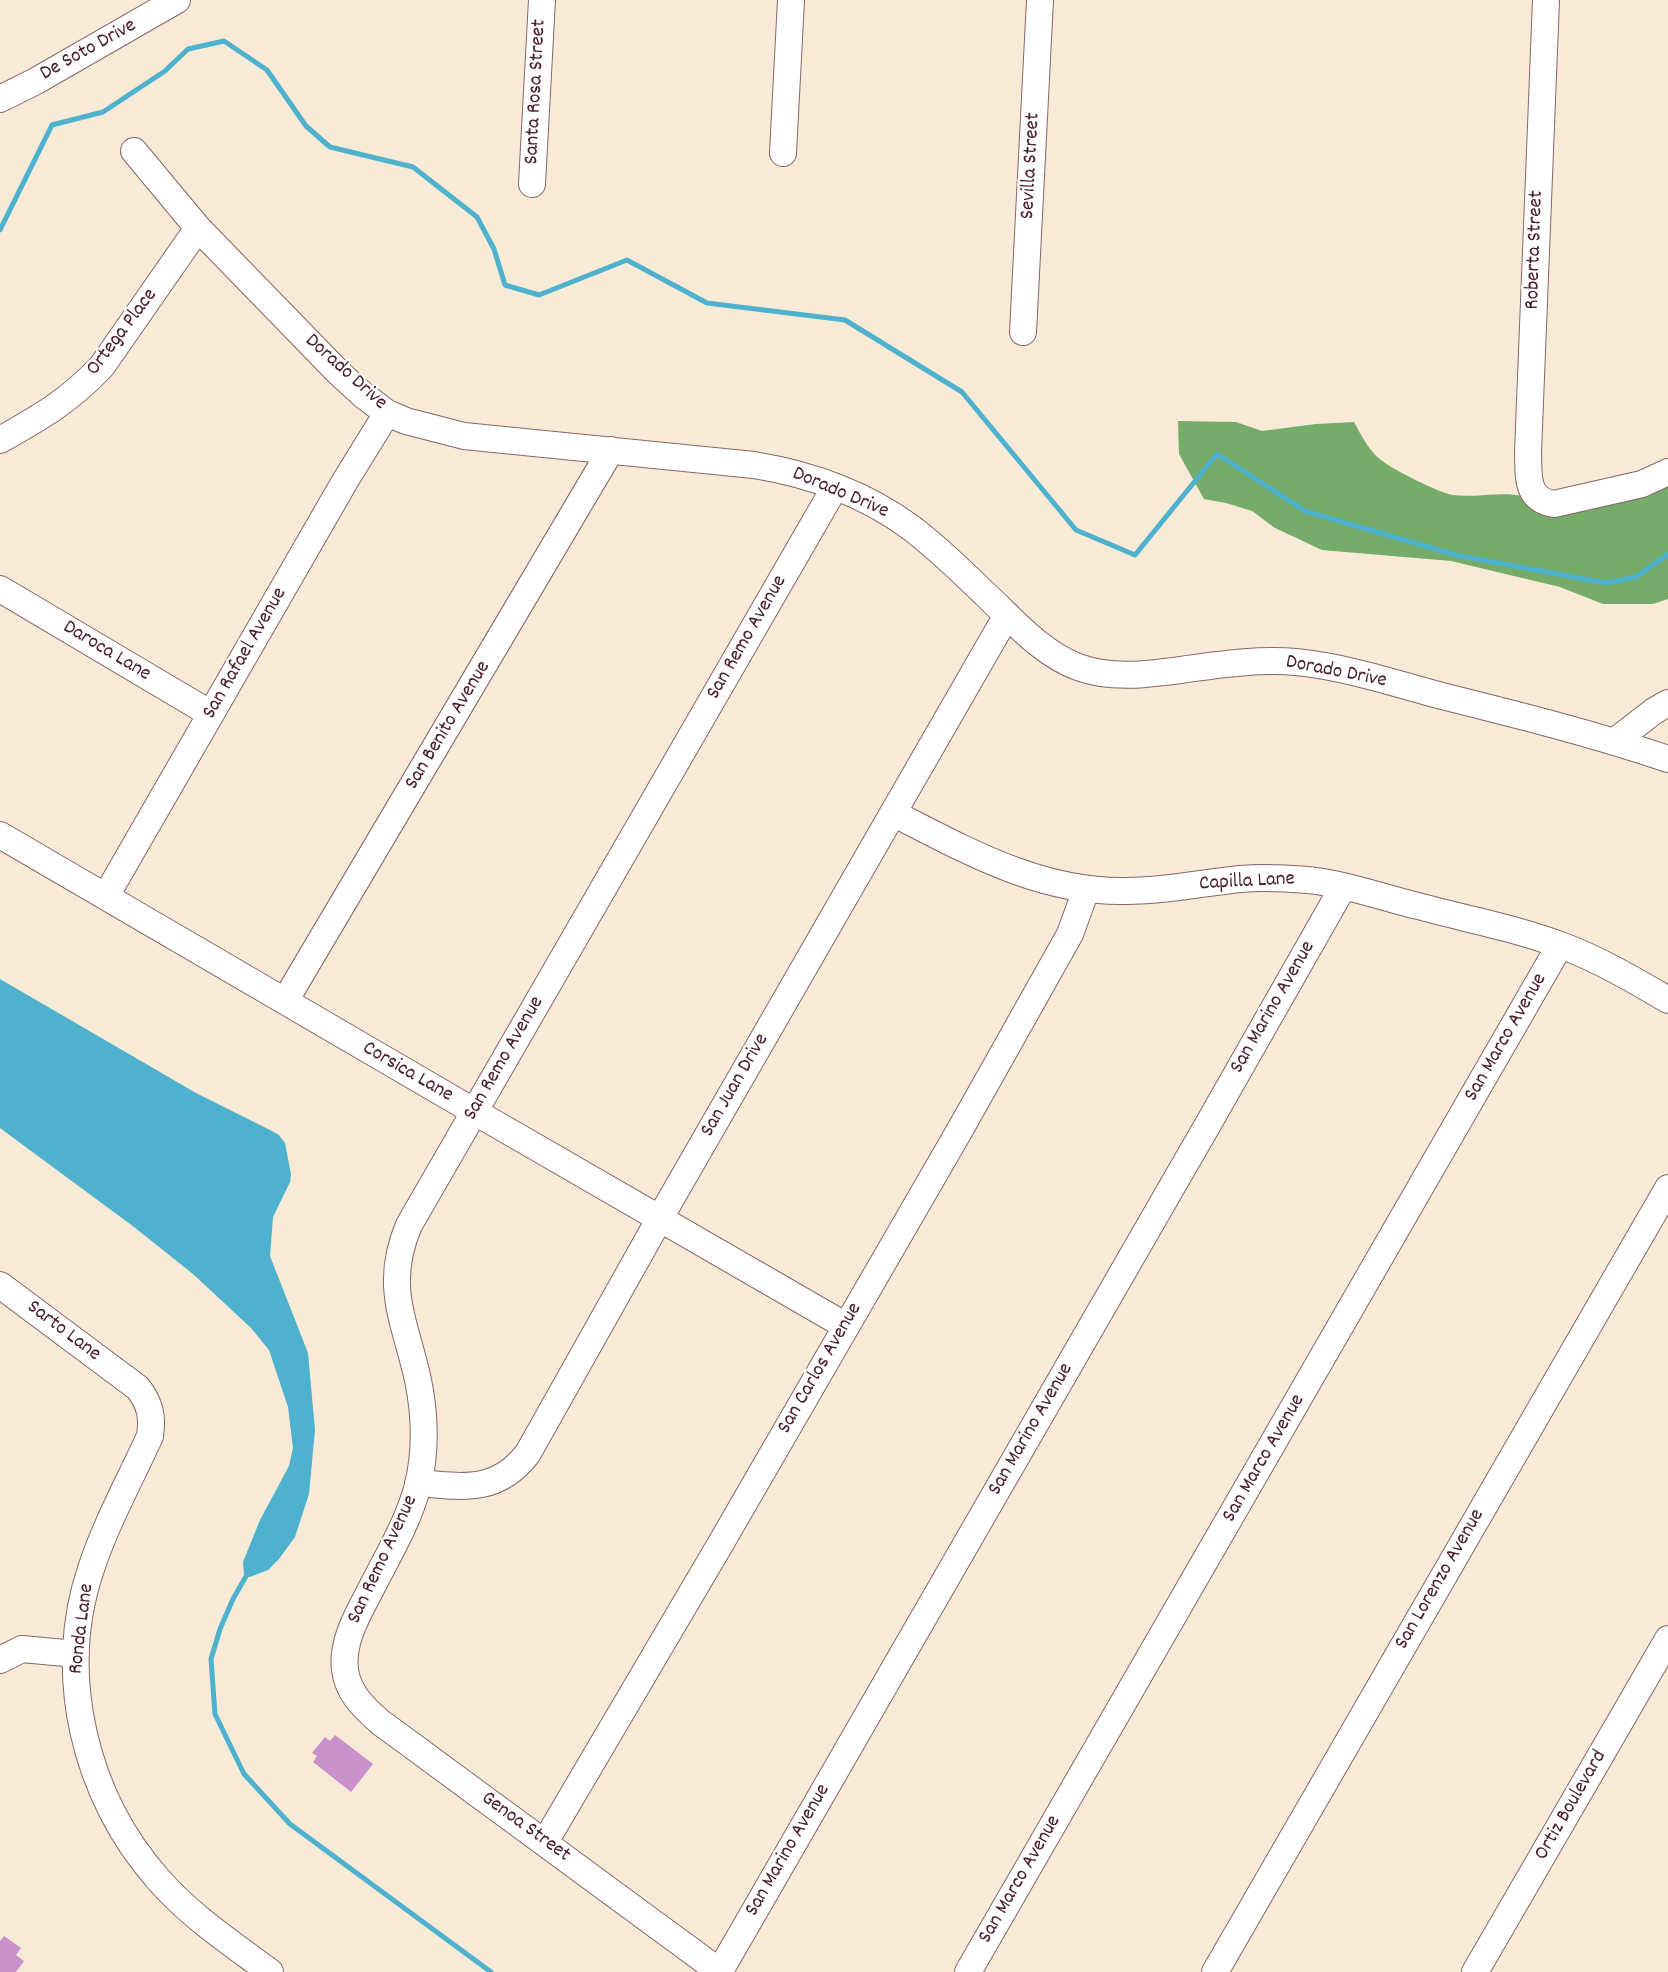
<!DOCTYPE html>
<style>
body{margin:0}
canvas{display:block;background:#f7ead6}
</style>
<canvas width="1668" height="1972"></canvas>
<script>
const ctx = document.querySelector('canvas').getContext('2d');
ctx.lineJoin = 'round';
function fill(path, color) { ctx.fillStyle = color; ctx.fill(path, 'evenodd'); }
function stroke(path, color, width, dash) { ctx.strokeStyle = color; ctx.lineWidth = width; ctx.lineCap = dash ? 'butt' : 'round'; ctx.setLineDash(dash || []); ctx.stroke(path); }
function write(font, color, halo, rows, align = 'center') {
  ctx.font = font + ' Dekko,sans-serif'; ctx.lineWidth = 5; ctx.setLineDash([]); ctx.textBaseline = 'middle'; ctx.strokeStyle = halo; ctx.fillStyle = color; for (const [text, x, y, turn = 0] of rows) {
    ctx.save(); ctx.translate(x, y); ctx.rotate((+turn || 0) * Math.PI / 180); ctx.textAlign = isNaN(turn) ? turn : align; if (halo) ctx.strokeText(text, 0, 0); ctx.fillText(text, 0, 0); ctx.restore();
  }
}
fill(new Path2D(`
 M 1178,421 L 1236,422 L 1262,431 L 1316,424 L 1354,422 C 1361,435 1369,451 1381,460 C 1392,469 1439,493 1453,495 C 1476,498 1500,491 1523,496 L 1524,501 L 1535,512 L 1668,483 L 1668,599 L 1653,604 L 1603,604 L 1560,587 L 1451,561 L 1322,550 L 1275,528 L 1252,511 L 1226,503 L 1204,499 L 1179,454 Z`), '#75ac69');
fill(new Path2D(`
 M 0,979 L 196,1093 L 272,1131 L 279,1135 L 285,1143 L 291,1174 L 290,1182 L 273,1217 L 270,1256 L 308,1353 L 315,1430 L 309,1494 L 295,1537 L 279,1559 L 268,1570 L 250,1577 L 244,1575 L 243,1562 L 260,1520 L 289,1466 L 293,1448 L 288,1407 L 269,1350 L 251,1328 L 193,1274 L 134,1227 L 0,1128 Z`), '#4eb1cd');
stroke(new Path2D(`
 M 0,230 L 52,125 L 103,112 L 165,71 L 188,49 L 224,41 L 267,70 L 306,126 L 330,147 L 413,167 L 477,217 L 494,249 L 505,285 L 539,295 L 627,260 L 707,303 L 845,320 L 962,392 L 1076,530 L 1135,555 L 1217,454 L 1305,511 L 1456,555 L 1606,583 L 1636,577 L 1668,554
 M 249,1571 L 233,1599 L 220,1629 L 211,1659 L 215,1714 L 244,1774 L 290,1824 L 491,1972`), '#4eb1cd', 5);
fill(new Path2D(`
 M 335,1735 L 373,1764 L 351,1792 L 313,1762 L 317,1756 L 312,1753 L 325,1737 L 330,1741 Z
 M 4,1936 L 21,1948 L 16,1955 L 24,1961 L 16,1972 L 0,1972 L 0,1941 Z`), '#c990cc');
const minor = new Path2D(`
 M 1546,0 L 1528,452 C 1529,476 1525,499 1554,504 L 1642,484 L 1668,472
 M 0,99 L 36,81 L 177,0
 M 134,151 L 198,228 L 338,372 L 363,395 L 387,413 L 406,421 L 464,436 L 754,465 C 809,474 865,494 910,527 C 937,547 961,571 985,594 C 1013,620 1042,654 1078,667 C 1113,680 1151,674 1187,669 C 1223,664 1260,659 1296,662 C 1346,667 1394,683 1442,696 C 1518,715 1594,734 1668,759
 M 783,153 L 791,0
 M 532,184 L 542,0
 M 1023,332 L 1040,0
 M 0,440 C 41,417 69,401 102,366 L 198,228
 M 0,589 L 211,714
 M 1614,742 L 1654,711 L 1668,703
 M 893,813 C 967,851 1041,893 1127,891 C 1165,891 1202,883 1240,879 C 1262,877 1285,878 1308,880 C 1345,884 1382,897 1418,906 C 1466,919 1516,928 1563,946 C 1600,960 1634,980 1668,1000
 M 0,835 L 475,1112 L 846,1326
 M 106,896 L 345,481 L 387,413
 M 285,1001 L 611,450
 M 0,1285 L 138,1388 C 150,1404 153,1416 150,1436 C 130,1480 106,1523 91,1569 C 55,1674 85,1797 158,1879 C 190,1916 231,1943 270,1972
 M 418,1483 C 464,1487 498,1493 528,1453 L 660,1218 L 1007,615
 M 0,1660 L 22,1649 L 76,1654
 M 545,1842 L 721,1543 L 961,1128 L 1070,934 L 1086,890
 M 720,1971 L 1207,1126 L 1343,887
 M 720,1972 L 380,1722 C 364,1708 348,1693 345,1670 C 341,1640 360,1611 373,1585 C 390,1552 409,1520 418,1485 C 426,1451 425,1414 418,1380 C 405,1321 383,1286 409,1225 L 835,487
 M 968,1972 L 1560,945
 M 1215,1972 L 1668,1188
 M 1475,1972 L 1668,1639`);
stroke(minor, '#876667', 28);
stroke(minor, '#fff', 26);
write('21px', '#4a1f2b', '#fff', [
 ["De Soto Drive",89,51,-29],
 ["Santa Rosa Street",537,92,-87],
 ["Sevilla Street",1032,166,-87],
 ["Roberta Street",1536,250,-88],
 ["Ortega Place",123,333,-53],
 ["Dorado Drive",345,373,42],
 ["Dorado Drive",840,494,23],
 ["San Remo Avenue",748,638,-60],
 ["Daroca Lane",106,652,31],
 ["San Rafael Avenue",246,654,-60],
 ["Dorado Drive",1336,673,11],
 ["San Benito Avenue",449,726,-59],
 ["Capilla Lane",1247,883,-3],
 ["San Marino Avenue",1274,1008,-60],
 ["San Marco Avenue",1507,1038,-60],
 ["San Remo Avenue",505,1059,-60],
 ["Corsica Lane",407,1073,30],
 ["San Juan Drive",736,1086,-60],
 ["Sarto Lane",63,1332,37],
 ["San Carlos Avenue",821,1369,-60],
 ["San Marino Avenue",1032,1430,-60],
 ["San Marco Avenue",1265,1459,-60],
 ["San Remo Avenue",384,1560,-65],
 ["San Lorenzo Avenue",1441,1580,-60],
 ["Ronda Lane",83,1629,-83],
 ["Ortiz Boulevard",1572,1806,-60],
 ["Genoa Street",525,1828,36],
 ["San Marino Avenue",789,1851,-60],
 ["San Marco Avenue",1021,1880,-60]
]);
</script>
